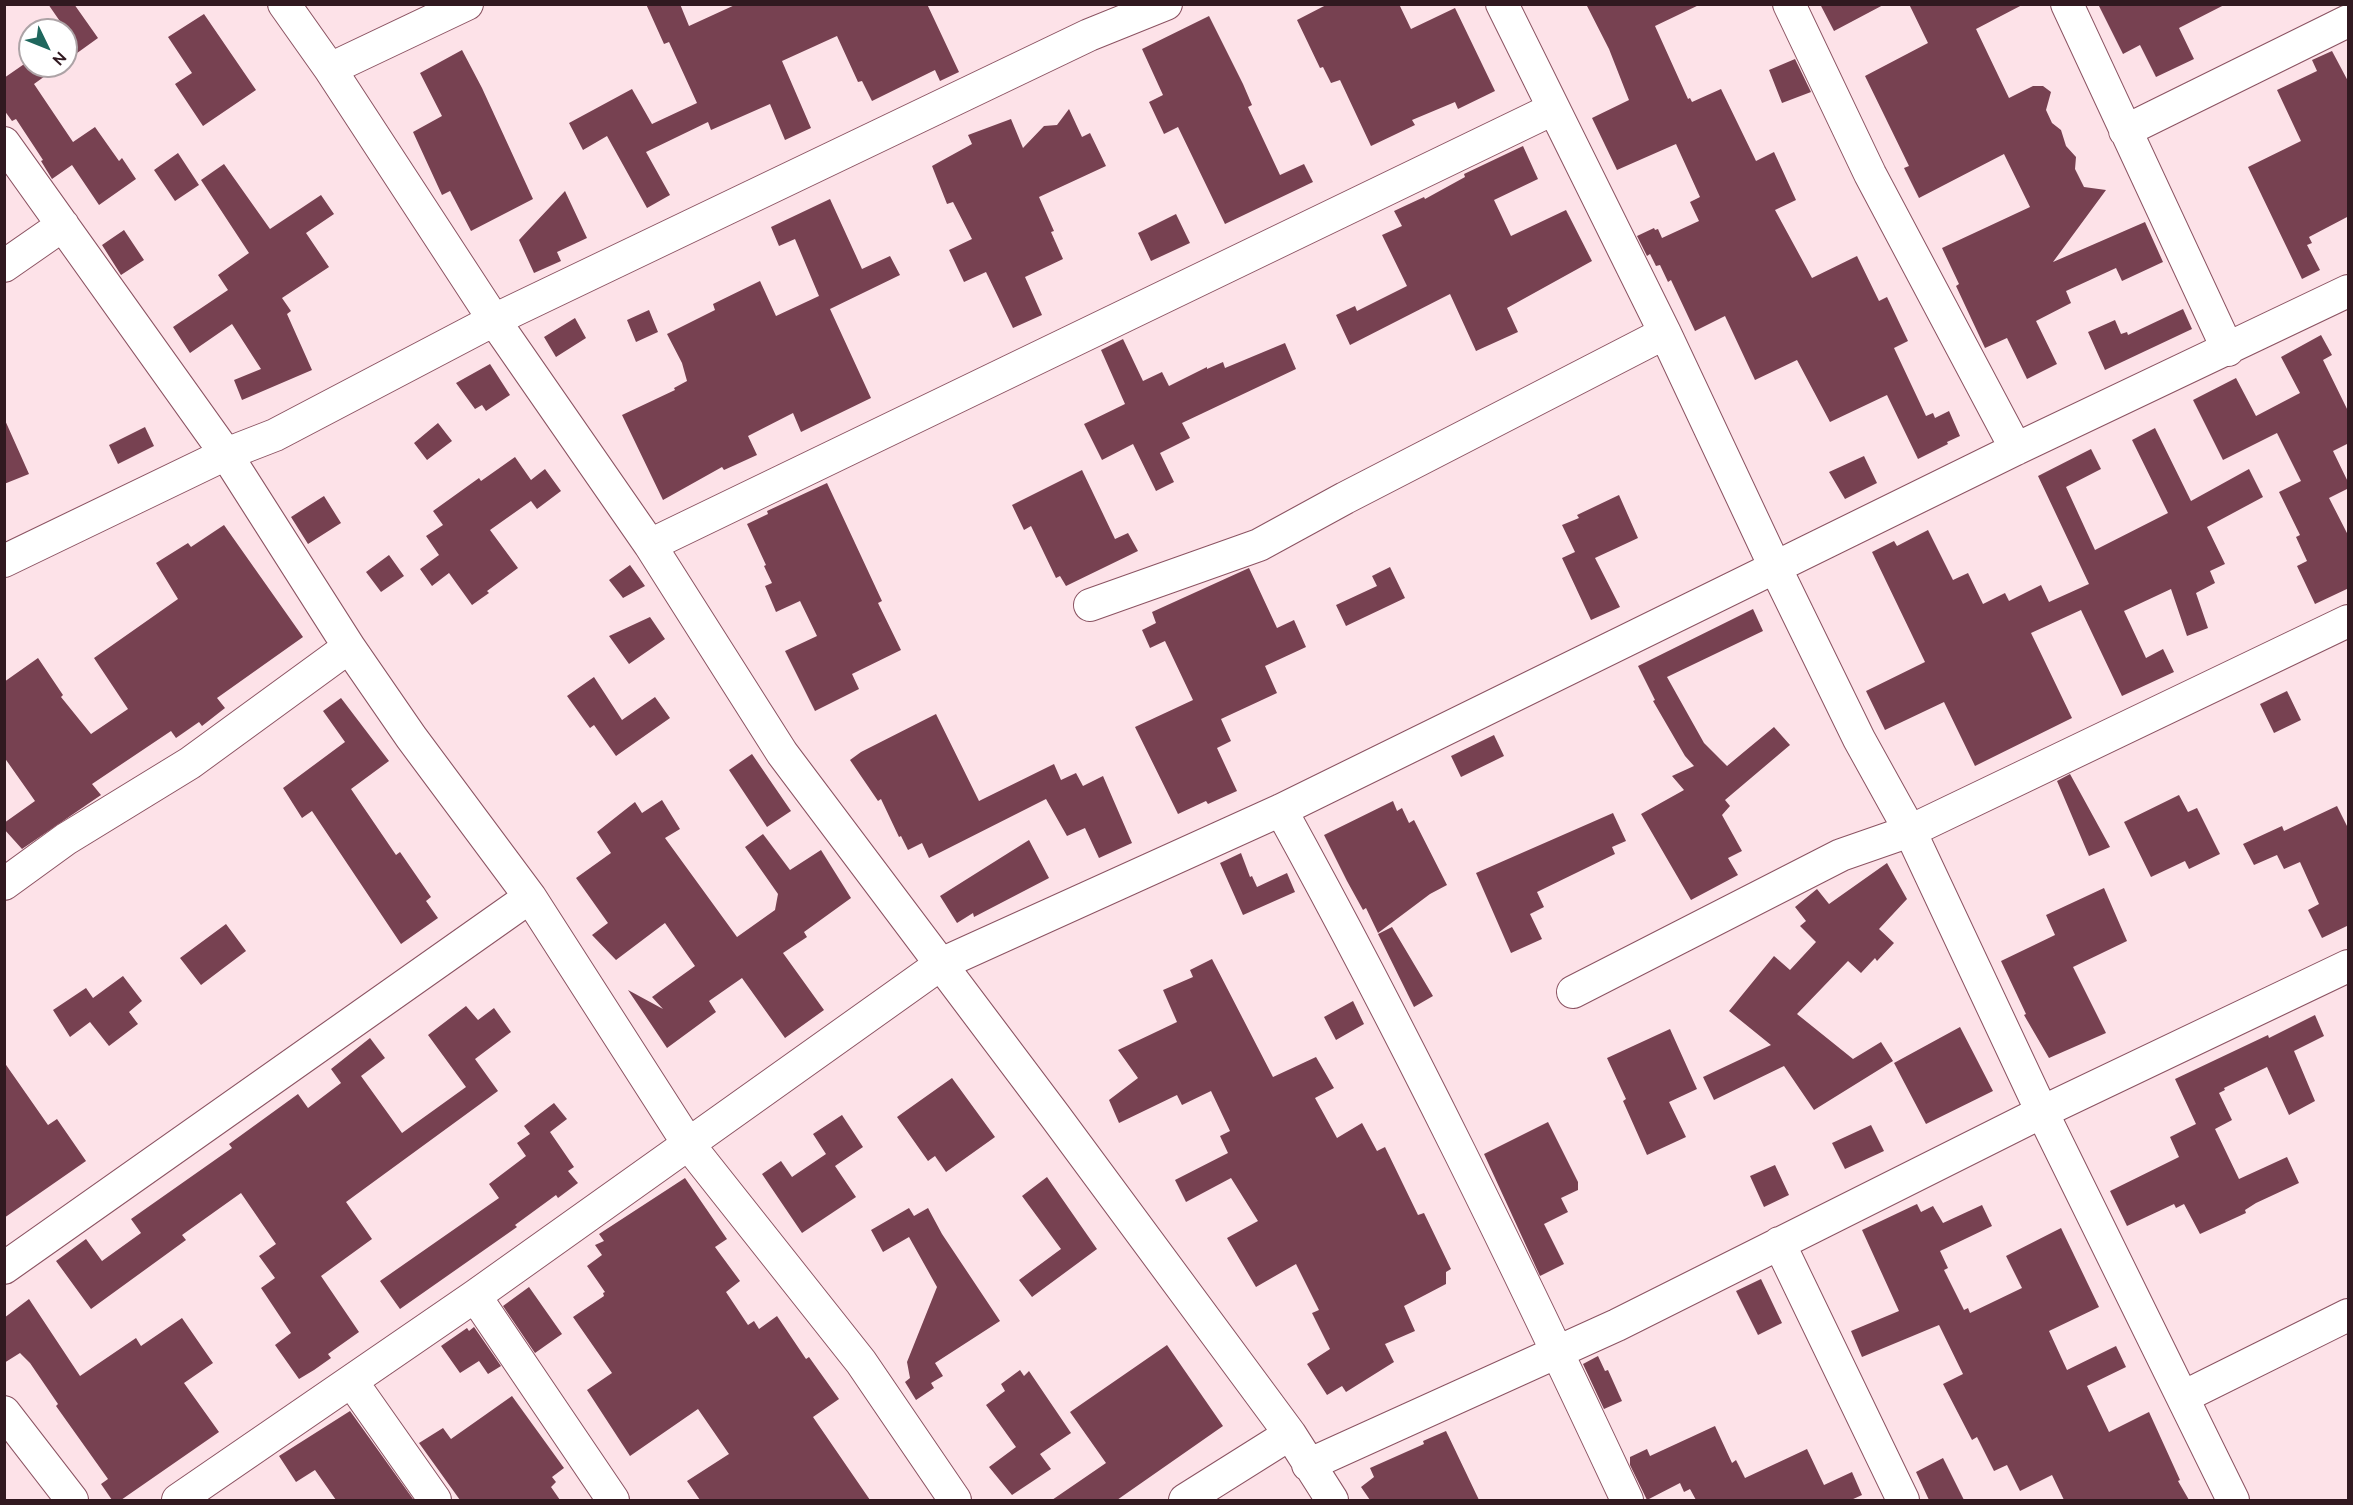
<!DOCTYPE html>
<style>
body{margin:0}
#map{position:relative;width:2353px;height:1505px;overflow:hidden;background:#fde2e8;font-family:Ubuntu,sans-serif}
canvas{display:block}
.frame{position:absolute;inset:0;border:6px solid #311920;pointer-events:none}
.north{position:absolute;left:18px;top:18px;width:60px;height:60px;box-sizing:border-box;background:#fff;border:2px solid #ada3a6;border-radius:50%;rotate:133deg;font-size:16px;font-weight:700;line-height:24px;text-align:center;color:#311920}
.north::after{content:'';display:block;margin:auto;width:21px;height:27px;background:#1f675d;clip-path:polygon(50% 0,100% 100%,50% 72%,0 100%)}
</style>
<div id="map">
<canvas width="2353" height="1505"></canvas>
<div class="frame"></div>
<div class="north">N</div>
</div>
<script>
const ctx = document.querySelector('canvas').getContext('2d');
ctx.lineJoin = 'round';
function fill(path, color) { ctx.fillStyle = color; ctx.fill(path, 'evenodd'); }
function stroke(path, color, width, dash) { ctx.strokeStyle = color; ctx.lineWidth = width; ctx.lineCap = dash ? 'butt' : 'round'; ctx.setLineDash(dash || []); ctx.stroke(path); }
fill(new Path2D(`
 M 48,4 L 74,4 L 98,38 L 66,61 L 66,30 Z
 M 646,4 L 680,4 L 689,26 L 737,4 L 927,4 L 959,72 L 940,81 L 935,70 L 872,101 L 862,81 L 858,82 L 837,36 L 782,61 L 811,128 L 785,140 L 770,104 L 711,130 L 708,122 L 646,152 L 670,195 L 647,208 L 607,136 L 583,150 L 569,123 L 632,89 L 652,124 L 697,103 L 669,42 L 664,44 Z
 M 1328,4 L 1399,4 L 1411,29 L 1455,8 L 1495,91 L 1458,109 L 1455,102 L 1412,120 L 1415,125 L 1371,146 L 1340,80 L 1331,83 L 1323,67 L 1320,68 L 1297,20 Z
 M 1586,4 L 1701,4 L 1655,26 L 1688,99 L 1690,98 L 1692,102 L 1721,89 L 1756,161 L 1774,152 L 1796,200 L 1775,210 L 1812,278 L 1857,256 L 1879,301 L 1887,297 L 1908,341 L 1894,348 L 1926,416 L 1933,413 L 1935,418 L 1949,411 L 1960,436 L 1947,442 L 1948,444 L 1918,459 L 1887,395 L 1830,422 L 1797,360 L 1755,380 L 1725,316 L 1695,331 L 1671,280 L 1668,282 L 1660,265 L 1656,266 L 1650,254 L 1647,256 L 1637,236 L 1654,228 L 1655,230 L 1658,229 L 1662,238 L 1699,221 L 1690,202 L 1700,197 L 1676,144 L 1617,170 L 1592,118 L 1629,100 L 1609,49 Z
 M 1820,4 L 1885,4 L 1834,31 Z
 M 1909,4 L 2024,4 L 1976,29 L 2009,98 L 2033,86 L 2043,86 L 2051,92 L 2046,110 L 2052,123 L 2061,130 L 2066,146 L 2076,157 L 2075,169 L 2084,187 L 2106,190 L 2053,262 L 2145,222 L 2163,262 L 2122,281 L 2116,268 L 2066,291 L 2071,303 L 2036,321 L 2057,364 L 2027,379 L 2007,338 L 1985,348 L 1956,286 L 1959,284 L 1942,248 L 2030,207 L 2004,154 L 1919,198 L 1904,168 L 1909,166 L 1865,76 L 1928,43 Z
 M 2098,4 L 2226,4 L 2179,28 L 2194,59 L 2156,77 L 2140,45 L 2123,54 Z
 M 204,14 L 256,90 L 203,126 L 175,84 L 192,73 L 168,37 Z
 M 1209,16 L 1243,84 L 1252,105 L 1248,107 L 1280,175 L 1304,164 L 1313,182 L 1225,224 L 1178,127 L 1164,134 L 1149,102 L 1163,95 L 1142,49 Z
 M 462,50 L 482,88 L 533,199 L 471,231 L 450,191 L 442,195 L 413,132 L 442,116 L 420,73 Z
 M 2332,51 L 2349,83 L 2349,216 L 2309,237 L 2312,243 L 2307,245 L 2320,270 L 2302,279 L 2248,167 L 2301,141 L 2277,90 L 2317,71 L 2312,60 Z
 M 1795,59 L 1811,92 L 1782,103 L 1769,70 Z
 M 30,60 L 30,66 L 59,66 L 34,84 L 73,142 L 95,127 L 119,161 L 122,158 L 136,179 L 99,205 L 72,165 L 52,179 L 41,161 L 43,160 L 16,119 L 12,121 L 4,110 L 4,78 Z
 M 1069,109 L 1082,137 L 1090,133 L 1106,166 L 1039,197 L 1054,231 L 1051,232 L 1063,259 L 1025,277 L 1042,315 L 1013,328 L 986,272 L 964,282 L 949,250 L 972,239 L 953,202 L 947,204 L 932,166 L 972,144 L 968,135 L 1011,119 L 1023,148 L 1044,126 L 1057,125 Z
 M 1523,146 L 1538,179 L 1494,200 L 1511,236 L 1566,210 L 1592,261 L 1507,308 L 1518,332 L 1476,351 L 1450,294 L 1350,345 L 1336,315 L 1355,306 L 1357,311 L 1407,286 L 1382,235 L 1402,226 L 1394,211 L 1424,197 L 1425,199 L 1465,177 L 1464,174 Z
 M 178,153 L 199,185 L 175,201 L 154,170 Z
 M 224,164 L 270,229 L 321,195 L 334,214 L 306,233 L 329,267 L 282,298 L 291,311 L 287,314 L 312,370 L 242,400 L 234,380 L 261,369 L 232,324 L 190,353 L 173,327 L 228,290 L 218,275 L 249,253 L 201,180 Z
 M 565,191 L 587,238 L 557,252 L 561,261 L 534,273 L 519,240 Z
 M 830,199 L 862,269 L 890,256 L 900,275 L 830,309 L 871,398 L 801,432 L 793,413 L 748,436 L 757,455 L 724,470 L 722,467 L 663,500 L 622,415 L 675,390 L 674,388 L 687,381 L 682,363 L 667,334 L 715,310 L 713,304 L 760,281 L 776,316 L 819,296 L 795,239 L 779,246 L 771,227 Z
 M 1176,214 L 1190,243 L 1151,261 L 1138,233 Z
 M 124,230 L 144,260 L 121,275 L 102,245 Z
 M 2183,309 L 2192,329 L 2105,370 L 2088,332 L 2115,320 L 2121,334 L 2127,332 L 2128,335 Z
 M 649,310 L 658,332 L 636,342 L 627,320 Z
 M 575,318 L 586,338 L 556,357 L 544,337 Z
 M 2321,335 L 2332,355 L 2323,360 L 2349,413 L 2349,443 L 2333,451 L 2349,484 L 2349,488 L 2329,498 L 2349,537 L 2349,588 L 2315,604 L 2297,566 L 2307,561 L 2296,537 L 2300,535 L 2279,492 L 2301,481 L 2277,433 L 2223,460 L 2193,400 L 2236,378 L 2256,416 L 2300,393 L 2281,357 Z
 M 1123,339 L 1143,381 L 1162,372 L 1169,386 L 1207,367 L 1207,369 L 1223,362 L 1225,368 L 1285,343 L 1296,369 L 1182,423 L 1190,438 L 1160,453 L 1174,482 L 1156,491 L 1133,444 L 1102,460 L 1084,424 L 1125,404 L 1101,350 Z
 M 490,364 L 510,395 L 486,411 L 482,405 L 475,409 L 456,383 Z
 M 4,418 L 29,474 L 4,484 Z
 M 438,423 L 452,441 L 427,460 L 414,443 Z
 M 145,427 L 154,446 L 118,464 L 109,445 Z
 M 2155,428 L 2191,501 L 2249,469 L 2263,497 L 2207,527 L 2225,564 L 2210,571 L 2215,583 L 2196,593 L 2208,628 L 2187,636 L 2171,589 L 2124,611 L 2146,658 L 2163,649 L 2174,672 L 2122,696 L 2081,610 L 2031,633 L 2072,718 L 1975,766 L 1944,702 L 1885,730 L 1866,691 L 1925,662 L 1872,552 L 1894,541 L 1897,546 L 1928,530 L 1953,580 L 1968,573 L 1983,604 L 2005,593 L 2009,601 L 2041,585 L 2049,602 L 2089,584 L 2038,476 L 2091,449 L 2101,469 L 2066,487 L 2095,550 L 2168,513 L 2132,440 Z
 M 1864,456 L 1877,483 L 1845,499 L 1829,472 Z
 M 515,457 L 531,480 L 545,469 L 561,491 L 537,509 L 531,501 L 490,530 L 518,568 L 487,591 L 489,593 L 472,605 L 449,573 L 432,586 L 420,569 L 439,555 L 426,536 L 443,525 L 433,511 L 479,478 L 481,481 Z
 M 1082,470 L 1115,539 L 1128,533 L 1138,551 L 1066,586 L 1060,576 L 1056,578 L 1031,526 L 1024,530 L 1012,505 Z
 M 827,483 L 882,601 L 878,603 L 901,650 L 852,674 L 859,689 L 815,711 L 785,651 L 817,636 L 800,601 L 776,612 L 765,586 L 772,583 L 764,566 L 766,565 L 747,524 L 768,514 L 767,511 Z
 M 1619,495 L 1638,538 L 1595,558 L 1620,607 L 1591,620 L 1562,558 L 1575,552 L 1562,525 L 1579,518 L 1577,515 Z
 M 324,496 L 341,523 L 308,544 L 291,517 Z
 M 224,525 L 303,637 L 217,698 L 225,708 L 202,726 L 199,722 L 176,738 L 171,731 L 92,784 L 101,795 L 22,849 L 4,829 L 4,823 L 35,801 L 4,757 L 4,682 L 38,658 L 63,695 L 61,697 L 91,734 L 128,709 L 94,658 L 178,599 L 156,563 L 188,543 L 191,547 Z
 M 389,555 L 404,576 L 381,592 L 366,572 Z
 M 630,565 L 645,586 L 623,598 L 609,580 Z
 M 1390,567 L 1405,598 L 1346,626 L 1336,605 L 1377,586 L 1372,576 Z
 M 1249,568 L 1277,628 L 1294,620 L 1306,647 L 1265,666 L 1277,693 L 1221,719 L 1231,741 L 1217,748 L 1237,791 L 1208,804 L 1206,801 L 1178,814 L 1135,727 L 1193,700 L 1165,641 L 1150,648 L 1142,630 L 1156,623 L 1152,612 Z
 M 1753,609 L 1763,631 L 1667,677 L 1704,743 L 1727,766 L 1774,727 L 1790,745 L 1725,800 L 1730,806 L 1722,815 L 1742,851 L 1728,858 L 1738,875 L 1691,900 L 1641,814 L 1684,790 L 1672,776 L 1694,766 L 1685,756 L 1653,701 L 1655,700 L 1638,666 Z
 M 650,617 L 665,639 L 629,664 L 609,636 Z
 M 594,677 L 622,720 L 655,697 L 670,718 L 616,756 L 594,725 L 590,728 L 567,696 Z
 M 2287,691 L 2301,720 L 2274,733 L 2260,704 Z
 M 341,698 L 389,761 L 351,789 L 396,855 L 400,852 L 431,897 L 426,901 L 438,918 L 401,944 L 312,811 L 302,818 L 283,788 L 345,742 L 323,711 Z
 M 936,714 L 979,801 L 1054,764 L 1061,780 L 1076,773 L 1083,786 L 1103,776 L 1132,843 L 1099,858 L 1085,828 L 1067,836 L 1046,799 L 929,858 L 922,843 L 908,850 L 901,836 L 899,837 L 881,799 L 878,801 L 850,760 L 861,752 Z
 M 1494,735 L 1504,756 L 1461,777 L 1451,756 Z
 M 752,754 L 791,811 L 767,827 L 729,770 Z
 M 2070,774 L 2110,847 L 2089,856 L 2057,781 Z
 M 2179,795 L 2188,812 L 2197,808 L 2220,854 L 2189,869 L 2185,861 L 2151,877 L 2124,822 Z
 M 662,800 L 680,829 L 665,838 L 737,937 L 775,910 L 778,894 L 745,847 L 763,834 L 790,870 L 821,850 L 851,898 L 804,932 L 807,937 L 783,953 L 824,1010 L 785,1038 L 742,978 L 709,1001 L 716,1012 L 667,1048 L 628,990 L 663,1009 L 652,997 L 695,966 L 665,923 L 616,960 L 592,935 L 608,923 L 576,878 L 611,853 L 597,832 L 635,802 L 642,813 Z
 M 1393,801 L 1397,811 L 1402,808 L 1409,823 L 1414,820 L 1447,885 L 1430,894 L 1378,933 L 1366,908 L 1363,910 L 1347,881 L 1324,835 Z
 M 2337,806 L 2349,830 L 2349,925 L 2322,938 L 2308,910 L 2319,904 L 2300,862 L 2284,869 L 2277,855 L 2254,865 L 2243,844 L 2282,826 L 2284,831 Z
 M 1613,813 L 1626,841 L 1612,847 L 1615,854 L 1537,892 L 1544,907 L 1530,914 L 1542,939 L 1511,953 L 1476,873 Z
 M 1029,840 L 1049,878 L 974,917 L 973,913 L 957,923 L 940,896 Z
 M 1241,853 L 1250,877 L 1252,876 L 1257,887 L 1287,873 L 1295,892 L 1243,915 L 1220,863 Z
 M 1887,863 L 1907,899 L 1879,929 L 1894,943 L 1877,961 L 1875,958 L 1861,973 L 1848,961 L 1797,1014 L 1853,1059 L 1881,1042 L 1893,1061 L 1814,1110 L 1784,1066 L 1714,1100 L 1703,1077 L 1771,1045 L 1729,1011 L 1774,956 L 1790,970 L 1816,942 L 1800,926 L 1806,921 L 1795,907 L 1817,889 L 1829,904 Z
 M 2104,888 L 2127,941 L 2073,967 L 2106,1033 L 2049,1058 L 2024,1015 L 2026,1014 L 2001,961 L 2055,935 L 2046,915 Z
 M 226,924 L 246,951 L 201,985 L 180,958 Z
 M 1392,927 L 1433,996 L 1414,1007 L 1378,934 Z
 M 1212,959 L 1273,1077 L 1316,1057 L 1334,1088 L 1315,1098 L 1337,1138 L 1362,1123 L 1377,1151 L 1385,1147 L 1418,1215 L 1424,1213 L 1451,1269 L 1446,1272 L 1446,1284 L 1404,1306 L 1415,1331 L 1385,1344 L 1394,1362 L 1346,1392 L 1342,1386 L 1327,1395 L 1307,1364 L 1330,1349 L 1312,1313 L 1319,1310 L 1296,1264 L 1256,1287 L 1227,1238 L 1258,1221 L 1231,1178 L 1186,1202 L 1175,1180 L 1228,1153 L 1220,1136 L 1230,1131 L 1211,1091 L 1182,1105 L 1177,1095 L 1119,1123 L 1109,1100 L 1138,1078 L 1118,1050 L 1177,1022 L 1163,990 L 1193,977 L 1190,970 Z
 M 123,976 L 142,1001 L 129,1012 L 138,1024 L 109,1046 L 90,1022 L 70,1037 L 53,1010 L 86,988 L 93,998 Z
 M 1353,1001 L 1364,1024 L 1336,1040 L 1324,1017 Z
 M 466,1006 L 478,1020 L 494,1008 L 511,1032 L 475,1059 L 498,1091 L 346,1202 L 372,1239 L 321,1276 L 359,1332 L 328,1354 L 331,1358 L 314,1370 L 299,1379 L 275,1345 L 291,1333 L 261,1288 L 275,1278 L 259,1256 L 276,1244 L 241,1193 L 182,1235 L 186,1240 L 91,1309 L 56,1261 L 86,1239 L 102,1261 L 141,1233 L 131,1219 L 232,1148 L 229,1144 L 298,1094 L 308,1108 L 341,1083 L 331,1069 L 370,1038 L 385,1058 L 361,1076 L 402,1133 L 466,1087 L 428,1035 Z
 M 2315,1015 L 2324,1036 L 2294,1051 L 2315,1101 L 2289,1115 L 2267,1067 L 2224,1088 L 2225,1090 L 2219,1093 L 2232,1120 L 2215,1129 L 2239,1179 L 2287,1157 L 2299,1183 L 2256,1203 L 2245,1210 L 2246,1213 L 2200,1234 L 2184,1204 L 2176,1208 L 2174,1204 L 2127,1226 L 2110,1191 L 2179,1157 L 2170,1137 L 2196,1124 L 2175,1079 L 2268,1035 L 2269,1038 Z
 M 1960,1027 L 1993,1091 L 1926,1124 L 1894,1063 Z
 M 1670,1029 L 1697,1089 L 1669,1102 L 1686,1137 L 1647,1155 L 1623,1101 L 1626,1099 L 1607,1058 Z
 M 4,1062 L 48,1125 L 57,1119 L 86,1161 L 4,1218 Z
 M 952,1078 L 995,1137 L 946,1172 L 935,1156 L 928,1161 L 897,1117 Z
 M 554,1103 L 567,1119 L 550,1132 L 574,1167 L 568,1171 L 578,1183 L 558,1198 L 556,1195 L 515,1225 L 517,1227 L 400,1309 L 380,1281 L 499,1198 L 489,1184 L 526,1156 L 517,1143 L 530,1134 L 524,1126 Z
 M 842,1115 L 863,1147 L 835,1166 L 856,1197 L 802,1233 L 762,1174 L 781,1161 L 792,1177 L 826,1154 L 813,1134 Z
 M 1548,1122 L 1578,1182 L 1578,1190 L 1561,1198 L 1568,1212 L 1544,1224 L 1564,1264 L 1540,1276 L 1484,1154 Z
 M 1871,1125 L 1884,1151 L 1845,1169 L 1832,1143 Z
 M 1775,1165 L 1789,1195 L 1764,1207 L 1750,1176 Z
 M 1047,1177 L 1097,1249 L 1032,1297 L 1019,1280 L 1061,1249 L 1022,1196 Z
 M 685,1178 L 727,1239 L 715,1247 L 740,1281 L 726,1292 L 748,1325 L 754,1321 L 759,1329 L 777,1316 L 806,1359 L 809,1357 L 839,1399 L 813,1417 L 870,1500 L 700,1500 L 687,1481 L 729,1454 L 698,1409 L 630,1456 L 587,1390 L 612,1373 L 573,1317 L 604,1296 L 603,1293 L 605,1292 L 587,1266 L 602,1255 L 595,1245 L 604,1241 L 599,1234 Z
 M 1917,1204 L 1921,1212 L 1933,1206 L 1943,1223 L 1982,1205 L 1992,1226 L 1940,1251 L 1948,1268 L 1944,1270 L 1964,1310 L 1968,1308 L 1970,1313 L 2022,1288 L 2006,1256 L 2061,1228 L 2099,1307 L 2049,1331 L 2067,1370 L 2116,1346 L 2126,1367 L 2087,1386 L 2109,1432 L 2149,1412 L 2180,1480 L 2178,1481 L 2189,1500 L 2064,1500 L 2052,1475 L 2020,1491 L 2007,1465 L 1994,1471 L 1977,1437 L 1972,1440 L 1943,1384 L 1963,1374 L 1939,1325 L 1862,1357 L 1851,1331 L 1899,1311 L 1862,1230 Z
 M 909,1208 L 914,1216 L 928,1208 L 942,1234 L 1000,1321 L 935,1363 L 943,1376 L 931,1383 L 934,1388 L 916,1400 L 905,1382 L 910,1378 L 907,1362 L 937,1287 L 909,1237 L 883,1252 L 871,1230 Z
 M 1761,1279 L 1782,1323 L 1758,1335 L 1736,1291 Z
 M 529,1287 L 562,1334 L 535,1353 L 503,1306 Z
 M 29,1299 L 80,1376 L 136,1338 L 141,1346 L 182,1318 L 213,1363 L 184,1383 L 219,1432 L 121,1500 L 112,1500 L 101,1484 L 108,1479 L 56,1406 L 58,1404 L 30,1363 L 20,1353 L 4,1363 L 4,1318 Z
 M 474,1327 L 501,1366 L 488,1374 L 479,1361 L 460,1373 L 441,1346 L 467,1328 L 469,1331 Z
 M 1167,1345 L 1223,1426 L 1117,1500 L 1052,1500 L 1106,1463 L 1070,1412 Z
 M 1598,1356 L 1605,1371 L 1608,1370 L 1622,1401 L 1604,1409 L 1583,1364 Z
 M 1020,1370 L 1024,1376 L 1029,1371 L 1071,1433 L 1040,1454 L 1051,1469 L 1012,1495 L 989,1467 L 1016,1447 L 986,1405 L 1005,1391 L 1001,1384 Z
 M 512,1396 L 564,1468 L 552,1477 L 556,1482 L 551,1487 L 560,1500 L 460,1500 L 419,1443 L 443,1428 L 451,1439 Z
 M 350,1411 L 413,1499 L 413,1500 L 336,1500 L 315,1470 L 296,1482 L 279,1456 Z
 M 1715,1426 L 1732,1463 L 1736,1460 L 1745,1478 L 1807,1449 L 1824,1485 L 1852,1472 L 1862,1495 L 1851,1500 L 1696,1500 L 1690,1489 L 1684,1492 L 1680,1483 L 1647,1500 L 1630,1465 L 1630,1457 L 1647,1449 L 1650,1456 Z
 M 1446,1431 L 1479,1500 L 1370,1500 L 1361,1487 L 1374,1477 L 1370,1468 L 1424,1444 L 1423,1441 Z
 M 1943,1458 L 1964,1500 L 1929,1500 L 1916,1472 Z`), '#774151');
const minor = new Path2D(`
 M 284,4 L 330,69 L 494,320 L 650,545 L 782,753 L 1055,1116 L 1290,1434 L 1332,1500
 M 1502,4 L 1665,333 L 1775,567 L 1859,739 L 1910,831 L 2042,1112 L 2233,1500
 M 1789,4 L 1870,174 L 2016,449
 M 2067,4 L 2228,350
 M 330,69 L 467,4
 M 2125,131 L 2348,21
 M 4,143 L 226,454 L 349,647 L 411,737 L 530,897 L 689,1145 L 861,1362 L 955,1500
 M 4,266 L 63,225
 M 650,545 L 1553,109
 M 4,561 L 226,454 L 275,435 L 494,320 L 1089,35 L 1166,4
 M 1090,605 L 1259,545 L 1345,498 L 1665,333
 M 1281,810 C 1405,1035 1518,1267 1627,1500
 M 4,884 L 66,839 L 190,763 L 349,647
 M 1573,992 L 1841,855 L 1910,831 L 2348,621
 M 1779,1243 L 1903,1500
 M 4,1268 L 530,897
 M 475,1296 L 613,1500
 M 352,1382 L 435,1500
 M 2183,1397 L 2348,1315
 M 4,1412 L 72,1500
 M 1308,1465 L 1617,1325 L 2042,1112 L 2348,966
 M 178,1500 L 475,1296 L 941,964 L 1281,810 L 2016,449 L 2348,291
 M 1185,1500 L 1290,1434`);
stroke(minor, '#8b5362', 34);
stroke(minor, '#fff', 32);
</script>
